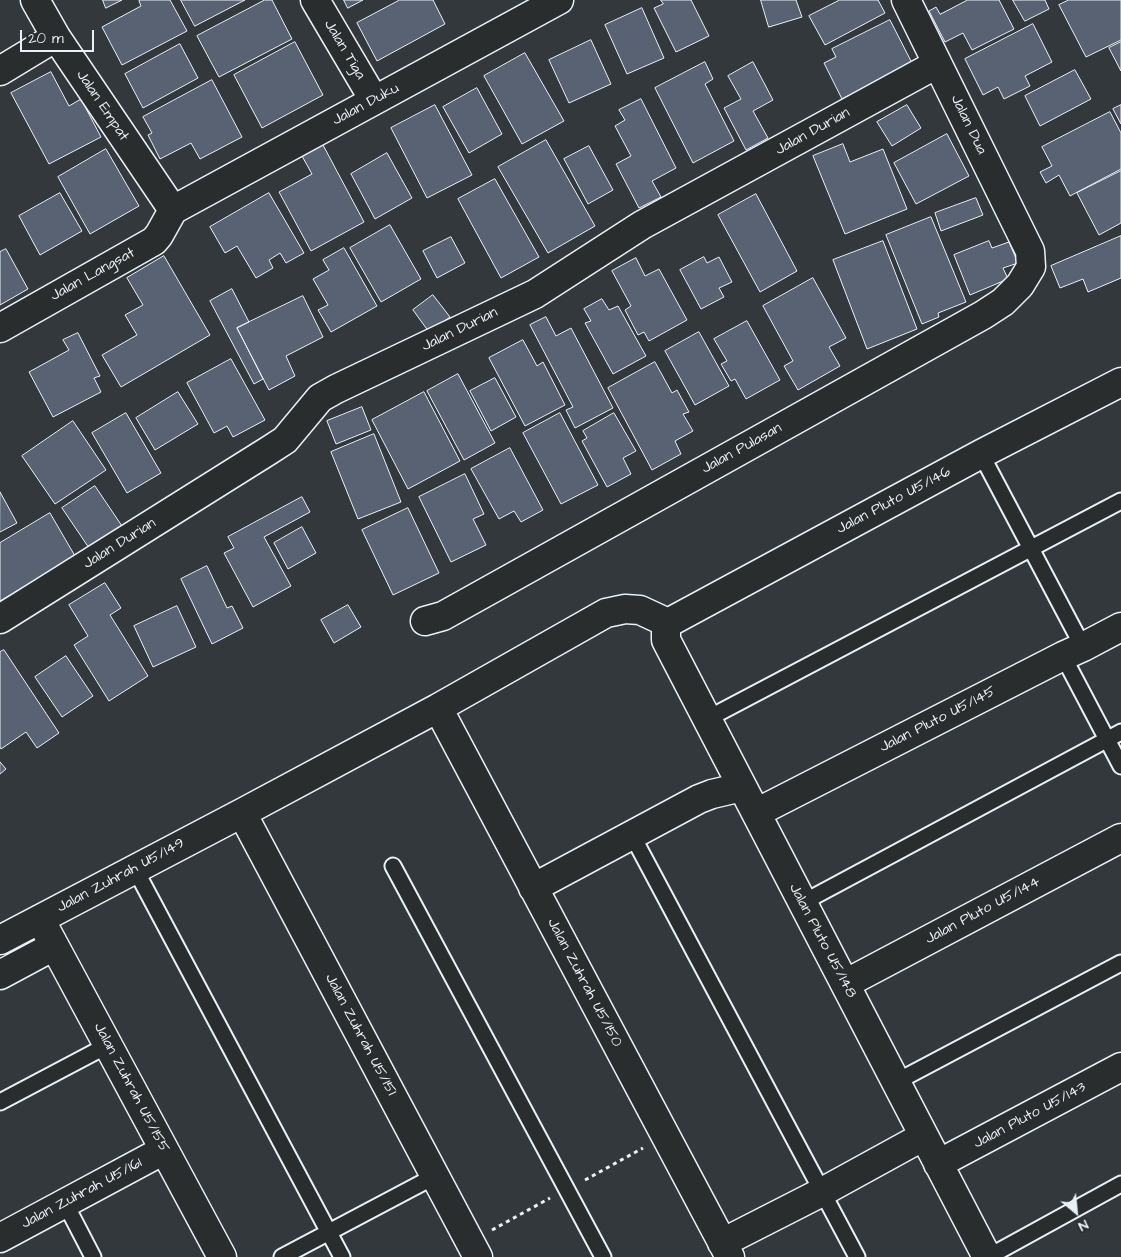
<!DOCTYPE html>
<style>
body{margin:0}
#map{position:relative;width:1121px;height:1257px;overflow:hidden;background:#33383c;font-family:"Architects Daughter",sans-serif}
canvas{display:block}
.north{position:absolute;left:1051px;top:1187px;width:50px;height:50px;-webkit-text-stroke:4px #2a2d2e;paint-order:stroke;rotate:152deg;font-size:14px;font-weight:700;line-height:20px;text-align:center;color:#e8f1f8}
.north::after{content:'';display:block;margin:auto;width:18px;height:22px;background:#e8f1f8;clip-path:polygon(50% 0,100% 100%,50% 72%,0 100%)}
.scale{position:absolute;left:20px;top:30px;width:74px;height:22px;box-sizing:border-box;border:2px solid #e8f1f8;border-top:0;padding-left:6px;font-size:15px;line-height:18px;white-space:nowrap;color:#e8f1f8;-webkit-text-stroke:4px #2a2d2e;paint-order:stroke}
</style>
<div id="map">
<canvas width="1121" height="1257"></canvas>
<div class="north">N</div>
<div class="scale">20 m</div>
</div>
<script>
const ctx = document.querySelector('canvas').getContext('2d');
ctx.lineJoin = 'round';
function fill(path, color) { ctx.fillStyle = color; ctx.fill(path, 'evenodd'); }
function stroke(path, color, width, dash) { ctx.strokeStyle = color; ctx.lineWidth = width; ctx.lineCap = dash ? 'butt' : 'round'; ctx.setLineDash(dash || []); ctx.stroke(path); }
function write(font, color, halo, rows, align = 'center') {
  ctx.font = font + ' "Architects Daughter",sans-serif'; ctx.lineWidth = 4; ctx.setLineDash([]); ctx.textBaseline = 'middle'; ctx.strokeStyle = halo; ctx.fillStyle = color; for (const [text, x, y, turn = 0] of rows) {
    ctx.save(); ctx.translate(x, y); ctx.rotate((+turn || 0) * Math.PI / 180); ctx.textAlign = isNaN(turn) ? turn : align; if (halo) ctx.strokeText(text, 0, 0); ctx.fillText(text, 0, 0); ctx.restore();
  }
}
const building = new Path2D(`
 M 103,0 L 122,0 L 106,8 Z
 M 141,0 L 170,0 L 187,31 L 122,65 L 102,27 L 141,6 L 139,1 Z
 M 181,0 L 245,0 L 195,26 Z
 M 265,0 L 272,0 L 292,39 L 219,77 L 197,36 Z
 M 344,0 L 363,0 L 348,8 Z
 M 400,0 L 433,0 L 445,24 L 377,61 L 357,23 Z
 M 661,0 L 691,0 L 709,36 L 676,52 L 654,8 L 663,4 Z
 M 761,0 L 796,0 L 802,17 L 769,27 Z
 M 840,0 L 878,0 L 885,13 L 825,45 L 809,16 Z
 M 968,0 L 999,0 L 1014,29 L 972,50 L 963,33 L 945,42 L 929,11 L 936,7 L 940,14 Z
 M 1013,0 L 1045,0 L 1049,9 L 1025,21 Z
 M 1069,0 L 1121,0 L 1121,40 L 1086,57 L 1059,5 Z
 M 642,8 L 664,58 L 627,74 L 605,25 Z
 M 890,20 L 912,63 L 842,99 L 824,63 L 836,57 L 832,49 Z
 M 1033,24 L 1052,62 L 1025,76 L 1030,86 L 1004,99 L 998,87 L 983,95 L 965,59 Z
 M 591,40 L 611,84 L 569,103 L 549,60 Z
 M 295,42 L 323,95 L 262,128 L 234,75 Z
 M 1121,42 L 1121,71 L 1109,48 Z
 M 180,44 L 198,78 L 143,108 L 125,74 Z
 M 525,53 L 564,121 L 522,144 L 484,76 Z
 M 705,62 L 713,79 L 705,84 L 734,141 L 693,163 L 655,88 Z
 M 753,62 L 773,100 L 753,111 L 768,138 L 746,150 L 724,108 L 741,99 L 728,76 Z
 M 1075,70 L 1091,99 L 1040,126 L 1025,96 Z
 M 51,72 L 69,106 L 81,99 L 101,137 L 49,164 L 11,93 Z
 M 212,80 L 242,137 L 200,159 L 191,143 L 160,159 L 148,135 L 152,133 L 143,117 Z
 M 477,88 L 502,134 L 469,153 L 443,107 Z
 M 641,99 L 676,168 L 652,181 L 661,197 L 639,208 L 616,164 L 631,156 L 615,126 L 625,120 L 619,110 Z
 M 435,105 L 472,175 L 427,198 L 391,128 Z
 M 907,105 L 921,128 L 892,146 L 877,122 Z
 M 1121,105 L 1121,124 L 1113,109 Z
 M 1110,112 L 1121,133 L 1121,169 L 1070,196 L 1059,175 L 1046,183 L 1040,172 L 1052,166 L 1042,147 Z
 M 947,134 L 969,176 L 916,204 L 894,163 Z
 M 546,140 L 595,226 L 548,253 L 498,167 Z
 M 843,144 L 850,162 L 883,149 L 907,209 L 845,234 L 813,156 Z
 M 323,145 L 364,222 L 311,251 L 279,192 L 312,174 L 302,156 Z
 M 589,146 L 613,190 L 588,204 L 564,159 Z
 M 106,149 L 139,206 L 90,234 L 58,177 Z
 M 387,153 L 412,198 L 375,219 L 351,174 Z
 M 1121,171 L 1121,223 L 1099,235 L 1077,193 Z
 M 495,179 L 539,257 L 501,278 L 458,199 Z
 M 60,193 L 82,231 L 40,255 L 19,216 Z
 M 269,193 L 304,253 L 286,263 L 280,253 L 269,260 L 273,268 L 256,278 L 237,246 L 225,253 L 210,227 Z
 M 756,194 L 797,271 L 760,292 L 718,215 Z
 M 976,198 L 983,215 L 941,231 L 935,213 Z
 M 931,217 L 966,302 L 938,313 L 939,317 L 922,324 L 886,235 Z
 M 390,225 L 421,279 L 381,302 L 350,248 Z
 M 1121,236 L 1121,278 L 1088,292 L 1083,279 L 1060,288 L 1051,266 Z
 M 451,237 L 465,263 L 437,278 L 423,251 Z
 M 883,241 L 917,329 L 867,349 L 833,260 Z
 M 989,241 L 992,248 L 1009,242 L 1018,263 L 1003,268 L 1008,279 L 970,295 L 954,255 Z
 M 344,248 L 377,306 L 331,332 L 318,310 L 328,305 L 313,279 L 329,270 L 323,260 Z
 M 6,249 L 28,289 L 0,305 L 0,252 Z
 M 164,256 L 210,335 L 121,387 L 102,355 L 137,335 L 125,315 L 143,305 L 127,278 Z
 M 704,257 L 707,263 L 719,257 L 732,282 L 719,288 L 724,297 L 701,309 L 680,270 Z
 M 636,258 L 645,276 L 659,269 L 687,320 L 649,341 L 644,332 L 638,335 L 625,310 L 631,306 L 612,271 Z
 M 813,278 L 846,338 L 829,347 L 840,366 L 798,390 L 784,366 L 793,361 L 763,306 Z
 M 232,289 L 249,322 L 237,328 L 263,379 L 254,384 L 210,301 Z
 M 433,295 L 450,317 L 429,332 L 413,310 Z
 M 303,296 L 323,337 L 286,356 L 295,376 L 269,390 L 237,328 Z
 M 602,299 L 609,310 L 618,306 L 646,356 L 613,374 L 585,323 L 591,321 L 584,309 Z
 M 546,317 L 556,336 L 571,328 L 613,408 L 575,428 L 566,410 L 573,407 L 530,325 Z
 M 747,321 L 780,380 L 746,399 L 735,379 L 731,381 L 721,364 L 727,361 L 714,339 Z
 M 699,332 L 729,386 L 695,405 L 665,351 Z
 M 78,333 L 100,376 L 94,378 L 101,392 L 53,417 L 29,372 L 69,350 L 63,340 Z
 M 523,340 L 537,366 L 543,362 L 565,405 L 525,426 L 489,358 Z
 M 231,359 L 265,420 L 233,437 L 227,426 L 214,433 L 187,383 Z
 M 655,362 L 672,393 L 677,390 L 689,412 L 683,414 L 693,431 L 675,441 L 681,454 L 652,470 L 608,388 Z
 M 458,374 L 495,443 L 464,460 L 427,391 Z
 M 495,378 L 516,417 L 491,431 L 470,391 Z
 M 178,392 L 198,424 L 155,450 L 136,418 Z
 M 424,392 L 460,461 L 408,489 L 372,420 Z
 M 362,407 L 371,430 L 336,444 L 327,421 Z
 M 126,413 L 161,473 L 127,493 L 92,433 Z
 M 560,413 L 598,485 L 561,504 L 523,433 Z
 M 614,413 L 636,451 L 623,458 L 631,474 L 607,487 L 582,441 L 587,438 L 583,431 Z
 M 73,421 L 106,470 L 55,504 L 22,456 Z
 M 374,434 L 401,502 L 358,519 L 331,452 Z
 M 510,448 L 543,510 L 521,522 L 514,511 L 499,519 L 471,469 Z
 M 465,474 L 484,514 L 473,519 L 486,545 L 451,562 L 419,497 Z
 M 95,486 L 122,526 L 89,548 L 62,508 Z
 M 0,492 L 17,523 L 0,532 Z
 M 302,497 L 310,512 L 264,537 L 291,586 L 253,607 L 224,553 L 234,548 L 228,537 Z
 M 408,508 L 439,573 L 393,595 L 362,530 Z
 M 50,513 L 75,556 L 0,601 L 0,543 Z
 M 302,527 L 316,553 L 288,569 L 274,543 Z
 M 207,566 L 227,608 L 232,606 L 243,628 L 212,644 L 181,579 Z
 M 105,583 L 121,608 L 110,615 L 148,676 L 109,701 L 74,645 L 88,636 L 69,605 Z
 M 348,605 L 361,627 L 334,643 L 321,620 Z
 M 177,606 L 196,647 L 153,667 L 134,626 Z
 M 4,650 L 59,733 L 37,748 L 26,732 L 1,749 L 0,747 L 0,652 Z
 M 66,656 L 93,696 L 62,717 L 35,677 Z
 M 0,762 L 6,769 L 0,774 Z`);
fill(building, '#596273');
stroke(building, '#e8f1f8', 1);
const lane = new Path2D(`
 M 981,454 L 1083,647
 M 1063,656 L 1121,766
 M 707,719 L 1121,501
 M 632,835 L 857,1257
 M 393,866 L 603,1257
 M 135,869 L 342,1257
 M 802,903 L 1121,732
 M 896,1082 L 1121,963
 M 0,1102 L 108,1045
 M 65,1203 L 93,1257
 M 282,1257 L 435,1176
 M 988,1257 L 1121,1184`);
const street = new Path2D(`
 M 35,0 L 56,37 L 173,210
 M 315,0 L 374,100
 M 0,71 L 56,37
 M 173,210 L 559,0
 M 0,328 L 154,241 L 159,235 L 173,210
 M 0,619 L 268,451 L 285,440 L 320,398 L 336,389 L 535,294 L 642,225 L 937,64
 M 425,621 L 443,616 L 983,315 L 1003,302 L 1020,285 L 1031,267 L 1030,251 L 906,0
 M 668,623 L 666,631 L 666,640 L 987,1257
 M 668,623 L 981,454 L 1121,382
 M 438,708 L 730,1257
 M 242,813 L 478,1257
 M 756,813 L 1063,656 L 1083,647 L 1121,627
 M 533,888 L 699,799 L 712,794 L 742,787
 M 40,919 L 222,1257
 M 0,940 L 242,813 L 438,708 L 606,613 L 625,609 L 640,610 L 668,623
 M 0,975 L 54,946
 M 845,984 L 1121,838
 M 938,1164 L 1121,1067
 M 0,1238 L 164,1150
 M 722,1243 L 822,1192 L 924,1136`);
stroke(lane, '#e8f1f8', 19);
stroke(street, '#e8f1f8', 31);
stroke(new Path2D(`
 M 585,1180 L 643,1148
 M 492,1230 L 550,1198`), '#e8f1f8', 3, [4, 4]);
stroke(lane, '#2a2d2e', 15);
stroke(street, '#2a2d2e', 28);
write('15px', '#e8f1f8', '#2a2d2e', [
 ["Jalan Tiga",344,50,59],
 ["Jalan Duku",366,105,-28],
 ["Jalan Empat",102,106,56],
 ["Jalan Dua",968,125,64],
 ["Jalan Durian",813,132,-29],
 ["Jalan Langsat",93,275,-29],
 ["Jalan Durian",460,330,-26],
 ["Jalan Pulasan",742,449,-29],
 ["Jalan Pluto U5/146",894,501,-28],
 ["Jalan Durian",120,544,-32],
 ["Jalan Pluto U5/145",938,720,-27],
 ["Jalan Zuhrah U5/149",121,876,-28],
 ["Jalan Pluto U5/144",983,911,-28],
 ["Jalan Pluto U5/148",822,941,62],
 ["Jalan Zuhrah U5/150",584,983,62],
 ["Jalan Zuhrah U5/151",360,1035,62],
 ["Jalan Zuhrah U5/155",131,1088,62],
 ["Jalan Pluto U5/143",1030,1116,-28],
 ["Jalan Zuhrah U5/161",82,1194,-28]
]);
</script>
